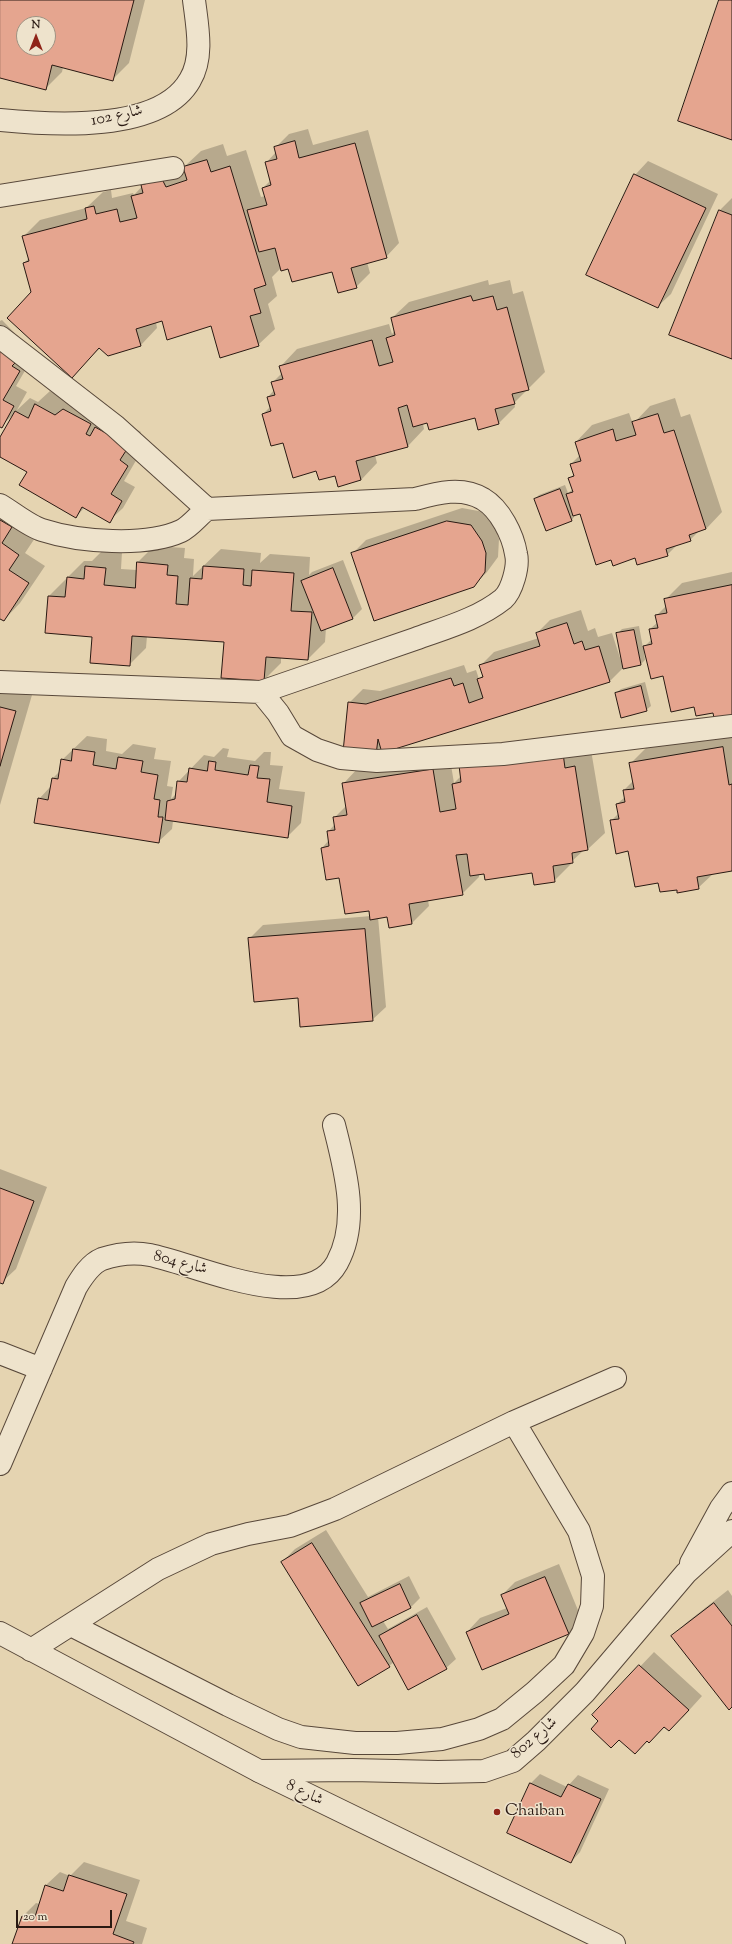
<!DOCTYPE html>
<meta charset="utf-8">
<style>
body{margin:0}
#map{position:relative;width:732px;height:1944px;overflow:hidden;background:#e5d4b1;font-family:"Sorts Mill Goudy",serif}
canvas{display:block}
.north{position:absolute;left:16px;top:16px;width:40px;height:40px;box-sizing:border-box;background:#eee3cc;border:1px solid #9f9282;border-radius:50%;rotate:0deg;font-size:11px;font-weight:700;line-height:16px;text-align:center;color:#291912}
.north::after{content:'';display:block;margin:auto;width:14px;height:18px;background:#8f2418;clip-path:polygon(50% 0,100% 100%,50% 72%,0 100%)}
.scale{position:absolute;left:16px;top:1910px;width:96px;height:18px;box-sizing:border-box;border:2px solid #291912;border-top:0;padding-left:5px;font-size:12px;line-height:14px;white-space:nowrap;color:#291912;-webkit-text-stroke:3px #eee3cc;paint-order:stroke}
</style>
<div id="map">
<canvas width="732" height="1944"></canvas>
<div class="north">N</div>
<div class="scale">20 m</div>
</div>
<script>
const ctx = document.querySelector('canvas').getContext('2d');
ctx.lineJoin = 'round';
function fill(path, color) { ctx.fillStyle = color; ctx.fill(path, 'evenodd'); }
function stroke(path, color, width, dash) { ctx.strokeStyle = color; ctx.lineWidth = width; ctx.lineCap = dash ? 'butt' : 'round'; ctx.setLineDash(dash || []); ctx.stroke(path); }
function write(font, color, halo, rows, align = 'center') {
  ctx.font = font + ' "Sorts Mill Goudy",Amiri,serif'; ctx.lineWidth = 3; ctx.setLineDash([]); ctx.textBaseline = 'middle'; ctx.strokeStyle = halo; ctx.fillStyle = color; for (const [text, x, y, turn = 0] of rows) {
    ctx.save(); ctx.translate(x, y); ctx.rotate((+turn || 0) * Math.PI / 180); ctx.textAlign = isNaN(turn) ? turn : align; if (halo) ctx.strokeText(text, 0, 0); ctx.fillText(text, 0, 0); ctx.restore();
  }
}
fill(new Path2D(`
 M 0,0 L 145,0 L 129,63 L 112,80 L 63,67 L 62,72 L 45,89 L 0,77 ZM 24,24 L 48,24 L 48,48 L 24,48 Z
 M 308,129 L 313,145 L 368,130 L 399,243 L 386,257 L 367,262 L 370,273 L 356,287 L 333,270 L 281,268 L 272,277 L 277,296 L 268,304 L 275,329 L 258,345 L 212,325 L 162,320 L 156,322 L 157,328 L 141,345 L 108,355 L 100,348 L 72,376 L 33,292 L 24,263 L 29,258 L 23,237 L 40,220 L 86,208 L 103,192 L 111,190 L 112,198 L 133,193 L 134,195 L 159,168 L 185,170 L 184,167 L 201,151 L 223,144 L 227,156 L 246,150 L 261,197 L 265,196 L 263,188 L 271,180 L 266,163 L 276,152 L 275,148 L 289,134 Z
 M 648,161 L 718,194 L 671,294 L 657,307 L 635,175 Z
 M 732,198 L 732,358 L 719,211 Z
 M 488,280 L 489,285 L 510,280 L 513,294 L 523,291 L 545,372 L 514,403 L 515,407 L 498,424 L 475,417 L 423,424 L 424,429 L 408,446 L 375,455 L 377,463 L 361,480 L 317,470 L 284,441 L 263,414 L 270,407 L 268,397 L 274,390 L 272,383 L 282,373 L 281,366 L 297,349 L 389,324 L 392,334 L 395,330 L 392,318 L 409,302 Z
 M 2,320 L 29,348 L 33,357 L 16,386 L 27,392 L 17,410 L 30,398 L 38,402 L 50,391 L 70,402 L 110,414 L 141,432 L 133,446 L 141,452 L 124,481 L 135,487 L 123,508 L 109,521 L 85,507 L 76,517 L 28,472 L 0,455 L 0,439 L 14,414 L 1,426 L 0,426 L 0,321 Z
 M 675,398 L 681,417 L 690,414 L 722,512 L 706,529 L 699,531 L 690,540 L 679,543 L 667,555 L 612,559 L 581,513 L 576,514 L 572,520 L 546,529 L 535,499 L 539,495 L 565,485 L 568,493 L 573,489 L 569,479 L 574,474 L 571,464 L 580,455 L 576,442 L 592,425 L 629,413 L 633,424 L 650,406 Z
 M 9,499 L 28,510 L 18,526 L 35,538 L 25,553 L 45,566 L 20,603 L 4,620 L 0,618 L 0,507 Z
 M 462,508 L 484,512 L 495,527 L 499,539 L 498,557 L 487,572 L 473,586 L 352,554 L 366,540 Z
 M 154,546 L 185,548 L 184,558 L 194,559 L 193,576 L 221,549 L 261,553 L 260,563 L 270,554 L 310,557 L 309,575 L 312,572 L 343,560 L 362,609 L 353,618 L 326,628 L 325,642 L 308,659 L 281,657 L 281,663 L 264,680 L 225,642 L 147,636 L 146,648 L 129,665 L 93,636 L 46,632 L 49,596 L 84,561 L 92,561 L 103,550 L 122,552 L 121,569 L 137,570 L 138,562 Z
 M 732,572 L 732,719 L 695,706 L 664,675 L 646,652 L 644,652 L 645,660 L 641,664 L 624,667 L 610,681 L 382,748 L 376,754 L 349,703 L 363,689 L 380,691 L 464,665 L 467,673 L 476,670 L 479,679 L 484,674 L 481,665 L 494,652 L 539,638 L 537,633 L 550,620 L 581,610 L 588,631 L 595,628 L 598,637 L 612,633 L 622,664 L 623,664 L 617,634 L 622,629 L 639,626 L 643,648 L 652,639 L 650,629 L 658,622 L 656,616 L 666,606 L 665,600 L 682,583 Z
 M 645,682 L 651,706 L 646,710 L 616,693 L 621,689 Z
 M 0,685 L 32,695 L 0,805 Z
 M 732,733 L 732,870 L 714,873 L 698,888 L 678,889 L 659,882 L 629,850 L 611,821 L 619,813 L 617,804 L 625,797 L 624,790 L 633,781 L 630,764 L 647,747 Z
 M 87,736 L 107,739 L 106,751 L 122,754 L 133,744 L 156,748 L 154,759 L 171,761 L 167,786 L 173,787 L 171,799 L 176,794 L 178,782 L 204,755 L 214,757 L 223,748 L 229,749 L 227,757 L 255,761 L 264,752 L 271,752 L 270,765 L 283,766 L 279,789 L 305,792 L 301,823 L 288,836 L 173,821 L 172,829 L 158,842 L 39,799 L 51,786 L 53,778 L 60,771 L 62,760 Z
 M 558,736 L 559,740 L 591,750 L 605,833 L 588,849 L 584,850 L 571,862 L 571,864 L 554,881 L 533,872 L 479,874 L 479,877 L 462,894 L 428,900 L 429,906 L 412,923 L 388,916 L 378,917 L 386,1007 L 372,1020 L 299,997 L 249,939 L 263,925 L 371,916 L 370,909 L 340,877 L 322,848 L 329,840 L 328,832 L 335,824 L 334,818 L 346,806 L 343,784 L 359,767 L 449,753 L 454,783 L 461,776 L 476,748 Z
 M 0,1169 L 47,1187 L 16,1269 L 2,1282 L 0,1282 Z
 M 326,1530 L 368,1597 L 409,1576 L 420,1598 L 411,1607 L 383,1621 L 388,1629 L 427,1607 L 456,1659 L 446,1668 L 394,1662 L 389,1666 L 282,1562 L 295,1549 Z
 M 559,1564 L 582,1620 L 569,1634 L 467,1632 L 480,1618 L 507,1608 L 502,1595 L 515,1582 Z
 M 728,1590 L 732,1596 L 732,1706 L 673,1637 L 686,1623 Z
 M 654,1652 L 702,1696 L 683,1717 L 665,1726 L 600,1721 L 594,1715 Z
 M 540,1774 L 567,1787 L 578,1775 L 609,1789 L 580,1852 L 571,1862 L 530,1784 Z
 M 84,1862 L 140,1880 L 126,1921 L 147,1928 L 142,1944 L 13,1944 L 23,1916 L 36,1903 L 40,1904 L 46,1885 L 60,1872 L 70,1876 Z`), '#0003');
const building = new Path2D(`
 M 0,0 L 134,0 L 113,81 L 52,65 L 46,90 L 0,78 ZM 24,24 L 48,24 L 48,48 L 24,48 Z
 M 719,0 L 732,0 L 732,140 L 678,121 Z
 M 295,141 L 299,158 L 355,143 L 387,258 L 351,268 L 357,288 L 338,293 L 332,272 L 292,282 L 288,269 L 281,271 L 275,248 L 259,252 L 247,210 L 267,205 L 262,188 L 271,185 L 265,162 L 277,159 L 274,147 Z
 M 207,160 L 211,172 L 230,166 L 266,285 L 254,289 L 261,313 L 250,316 L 259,346 L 220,358 L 211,326 L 167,340 L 162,321 L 136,329 L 141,346 L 108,356 L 99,348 L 72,378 L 7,318 L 31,292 L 23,263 L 29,261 L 22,236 L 87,219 L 85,208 L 94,206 L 96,214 L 117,209 L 120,222 L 137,218 L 131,196 L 143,193 L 141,185 L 162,179 L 166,187 L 187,180 L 183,167 Z
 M 634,174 L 706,208 L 658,308 L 586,275 Z
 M 719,210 L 732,215 L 732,359 L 669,335 Z
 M 471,296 L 473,301 L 493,296 L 497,310 L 507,307 L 529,390 L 512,394 L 515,404 L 495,409 L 499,424 L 478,430 L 475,418 L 429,430 L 427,423 L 413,427 L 407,405 L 398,408 L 408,447 L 356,461 L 361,480 L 338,487 L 335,476 L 319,480 L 316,471 L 293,478 L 283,443 L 271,446 L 262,414 L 271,411 L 267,397 L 275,395 L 271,382 L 283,379 L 279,366 L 372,340 L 379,366 L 393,362 L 386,338 L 395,335 L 391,318 Z
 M 0,345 L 16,362 L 12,366 L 20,371 L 3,400 L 14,406 L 2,428 L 0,427 Z
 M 35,404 L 55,415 L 63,409 L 91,424 L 86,434 L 90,436 L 95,427 L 129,446 L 120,460 L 128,466 L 111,494 L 122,501 L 110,523 L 82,507 L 76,518 L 19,485 L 27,472 L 0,457 L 0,437 L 15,411 L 28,418 Z
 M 658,414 L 664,433 L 674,430 L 706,529 L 689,535 L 691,541 L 666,549 L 668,556 L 637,565 L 635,558 L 613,566 L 611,560 L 596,565 L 580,514 L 573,516 L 566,494 L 573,492 L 568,478 L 574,476 L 570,464 L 581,461 L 575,442 L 613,429 L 616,441 L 636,435 L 632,422 Z
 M 560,489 L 572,521 L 546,531 L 534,499 Z
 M 0,520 L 12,527 L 2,543 L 19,555 L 9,570 L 29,583 L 4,621 L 0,619 Z
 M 447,521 L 471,525 L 482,541 L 486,553 L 485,572 L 474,587 L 374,621 L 351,553 Z
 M 137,562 L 168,565 L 167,575 L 178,576 L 176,604 L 188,605 L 190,578 L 202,579 L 203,566 L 244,569 L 243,585 L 251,586 L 252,570 L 294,573 L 291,611 L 312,612 L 308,660 L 266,657 L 264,681 L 221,678 L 224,642 L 132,636 L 130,666 L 90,663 L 92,637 L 45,633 L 48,596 L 65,597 L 67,577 L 84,579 L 85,566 L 106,568 L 104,585 L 135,588 Z
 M 333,568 L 353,619 L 321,631 L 301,581 Z
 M 732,585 L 732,720 L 715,723 L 713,713 L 696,716 L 694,707 L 671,712 L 663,676 L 651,679 L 643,646 L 652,644 L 649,629 L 658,628 L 655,615 L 667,613 L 664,599 Z
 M 567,623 L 574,644 L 582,641 L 585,650 L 599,646 L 610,682 L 382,753 L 378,739 L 376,755 L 343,752 L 348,702 L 366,704 L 451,678 L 454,686 L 463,683 L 469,703 L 483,698 L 477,679 L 483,677 L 479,665 L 540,646 L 536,633 Z
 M 634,630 L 641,665 L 623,669 L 616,633 Z
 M 641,686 L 647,711 L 621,718 L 615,693 Z
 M 0,707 L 16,711 L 0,766 Z
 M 723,747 L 729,785 L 732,784 L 732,871 L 697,877 L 699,889 L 677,893 L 677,890 L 660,892 L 658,883 L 635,887 L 628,851 L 616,854 L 610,820 L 619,819 L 616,804 L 625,802 L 623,790 L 634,789 L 629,763 Z
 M 73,749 L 95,752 L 93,765 L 116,769 L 118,757 L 143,761 L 141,772 L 158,775 L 154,799 L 160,800 L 158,817 L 163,817 L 159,843 L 34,823 L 38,798 L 48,800 L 52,778 L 58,779 L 61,759 L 71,761 Z
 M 563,753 L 565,768 L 575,766 L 588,850 L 572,853 L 573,863 L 553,866 L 555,882 L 534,885 L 532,873 L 485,880 L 484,874 L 470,876 L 467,854 L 456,855 L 463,895 L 409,904 L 412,924 L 389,928 L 387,917 L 370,920 L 369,911 L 345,914 L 339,878 L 326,880 L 321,848 L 329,846 L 327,831 L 335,830 L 333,817 L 347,815 L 342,783 L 433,769 L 440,812 L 456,809 L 452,784 L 461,782 L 459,765 Z
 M 209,761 L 216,762 L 215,770 L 248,775 L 250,765 L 259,766 L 257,778 L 270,779 L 267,802 L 292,806 L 288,838 L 165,820 L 167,801 L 175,799 L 177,781 L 187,782 L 189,768 L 207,771 Z
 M 365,929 L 373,1021 L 300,1027 L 298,998 L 254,1002 L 248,938 Z
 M 0,1188 L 34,1201 L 3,1284 L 0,1283 Z
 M 312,1543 L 390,1667 L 358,1686 L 281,1562 Z
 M 545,1577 L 569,1634 L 482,1670 L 466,1632 L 509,1614 L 501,1595 Z
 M 400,1584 L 411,1608 L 372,1627 L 360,1603 Z
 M 714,1603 L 732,1626 L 732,1707 L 729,1710 L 671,1636 Z
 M 417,1615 L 447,1669 L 408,1690 L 379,1636 Z
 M 639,1665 L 689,1710 L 669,1731 L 664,1727 L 649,1743 L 647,1741 L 635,1754 L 619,1740 L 611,1748 L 591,1729 L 598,1721 L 592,1715 Z
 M 530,1783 L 561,1797 L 568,1784 L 601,1799 L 571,1863 L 507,1833 Z
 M 69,1875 L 127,1894 L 113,1934 L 134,1942 L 133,1944 L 12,1944 L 22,1916 L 34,1920 L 45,1885 L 63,1891 Z`);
fill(building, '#e5a58f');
stroke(building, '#291912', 1);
const minor = new Path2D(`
 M 0,196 L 173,168
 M 0,337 L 115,426 L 207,509 L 415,499 C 437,493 462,486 483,499 C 500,509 513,535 516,554 C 519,566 512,591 503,599 C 478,619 445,628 415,639 C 364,657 312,674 261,692 L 278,713 L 292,736 L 317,750 L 341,758 L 377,761 L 503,754 L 732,726
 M 0,505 C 12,512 29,526 42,530 C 79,542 146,547 181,531 C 190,527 199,515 207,509
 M 0,682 L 261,692
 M 0,1353 L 41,1369
 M 0,1464 L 76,1287 C 82,1277 90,1264 102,1259 C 117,1254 135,1252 150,1255 C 196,1264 307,1318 337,1263 C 360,1221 345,1169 334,1125
 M 691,1563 L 721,1508 L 732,1493
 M 71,1625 L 228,1705 L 278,1729 L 301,1737 L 355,1743 L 397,1743 L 442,1739 L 479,1729 L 502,1719 L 535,1692 L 564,1665 L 583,1633 L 592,1606 L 593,1576 L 579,1531 L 514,1422
 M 31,1650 L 158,1569 L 211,1544 L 248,1534 L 290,1526 L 335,1509 L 514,1422 L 615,1378
 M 259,1771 L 352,1770 L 438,1772 L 484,1771 L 513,1761 L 536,1741 L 585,1692 L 686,1573 L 732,1531`);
const tertiary = new Path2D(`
 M 0,120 C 51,125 160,133 190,80 C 204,57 197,25 194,0
 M 0,1633 L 259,1771 L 614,1944`);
stroke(minor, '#58483a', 24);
stroke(tertiary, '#58483a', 24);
stroke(minor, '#eee3cc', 22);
stroke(tertiary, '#eee3cc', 22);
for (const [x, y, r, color] of [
 [497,1812,4,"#8f2418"]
]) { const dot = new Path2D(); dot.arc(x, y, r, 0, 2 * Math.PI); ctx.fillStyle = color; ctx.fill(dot); stroke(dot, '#eee3cc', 1.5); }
write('16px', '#291912', '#eee3cc', [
 ["شارع 102",117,117,-12],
 ["شارع 804",180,1264,15],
 ["شارع 802",535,1739,-41],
 ["شارع 8",304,1794,26]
]);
write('16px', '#291912', '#eee3cc', [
 ["Chaiban",505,1812]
], 'left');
</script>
